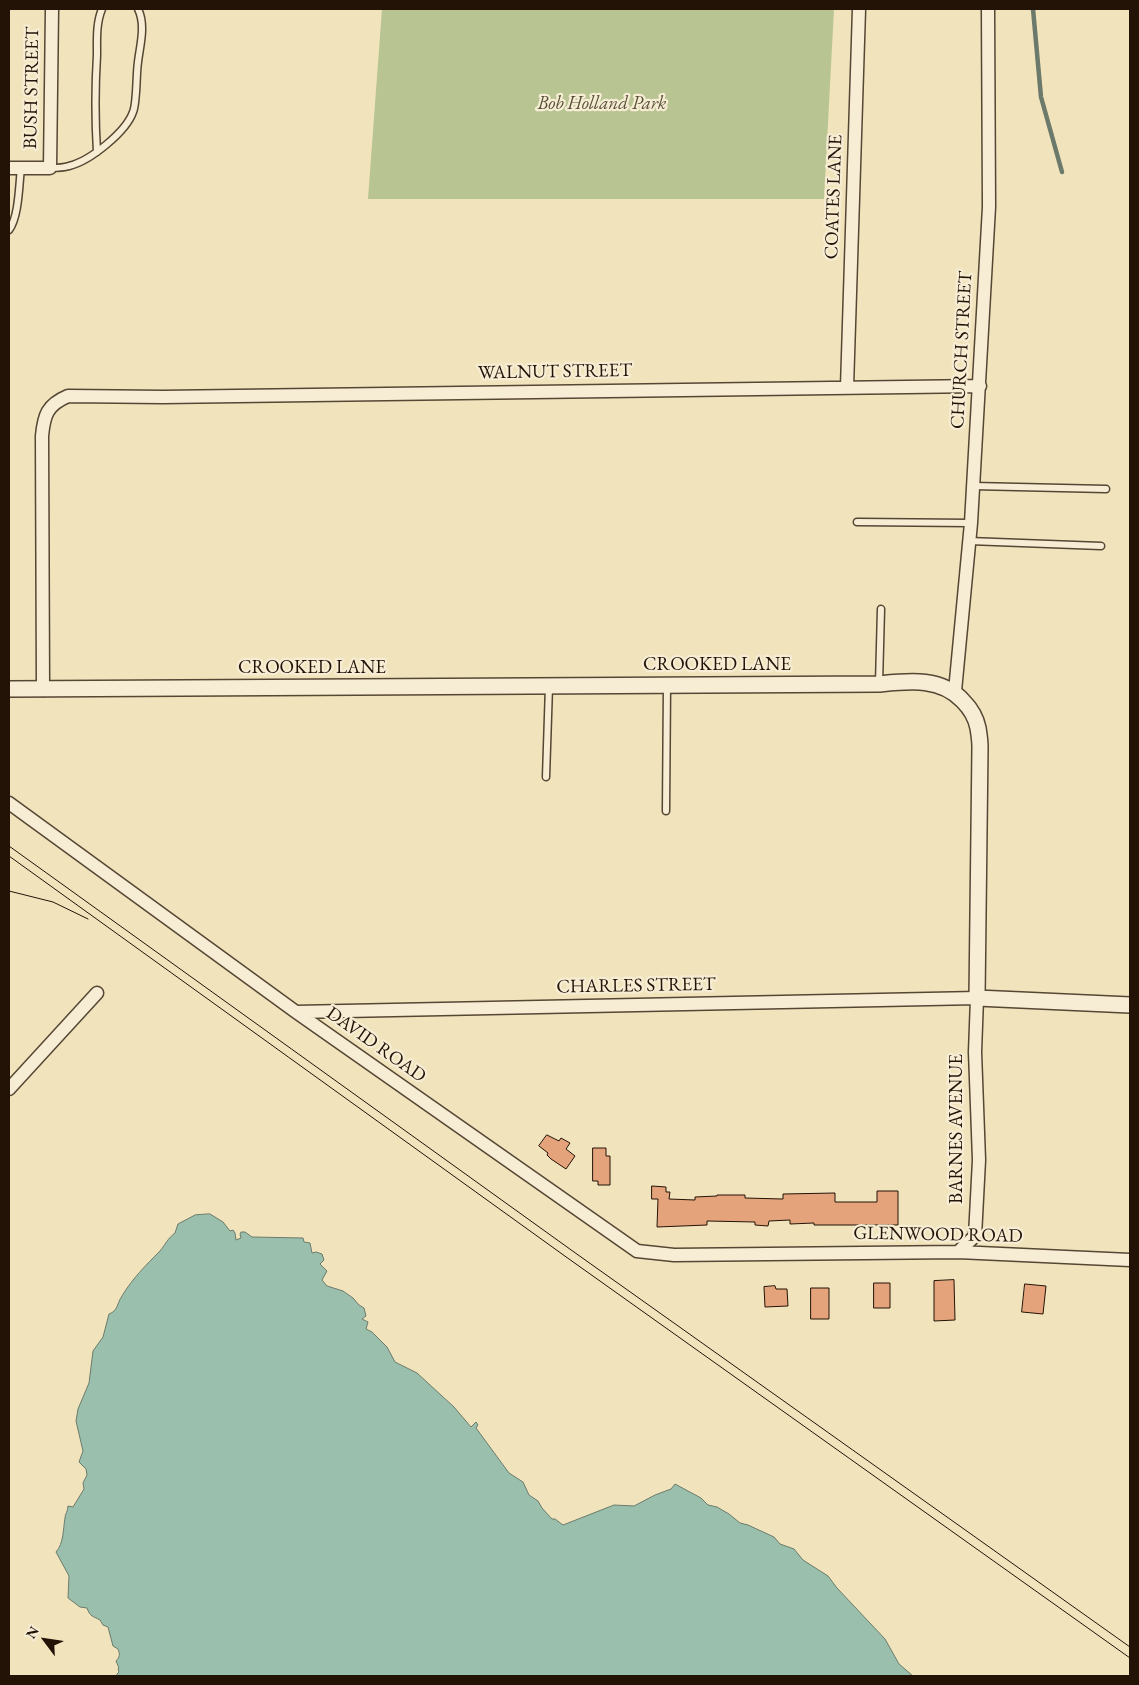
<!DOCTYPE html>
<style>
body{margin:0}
#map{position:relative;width:1139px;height:1685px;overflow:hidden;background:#f1e4bd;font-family:"EB Garamond",serif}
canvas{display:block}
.frame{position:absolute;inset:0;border:10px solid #231206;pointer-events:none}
.north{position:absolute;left:20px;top:1615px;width:50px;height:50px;-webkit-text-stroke:4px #f6edd4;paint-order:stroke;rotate:301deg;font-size:14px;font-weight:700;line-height:20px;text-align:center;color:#231206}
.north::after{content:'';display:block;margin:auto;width:18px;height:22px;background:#231206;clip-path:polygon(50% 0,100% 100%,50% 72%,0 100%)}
</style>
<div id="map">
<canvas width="1139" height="1685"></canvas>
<div class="frame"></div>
<div class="north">N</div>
</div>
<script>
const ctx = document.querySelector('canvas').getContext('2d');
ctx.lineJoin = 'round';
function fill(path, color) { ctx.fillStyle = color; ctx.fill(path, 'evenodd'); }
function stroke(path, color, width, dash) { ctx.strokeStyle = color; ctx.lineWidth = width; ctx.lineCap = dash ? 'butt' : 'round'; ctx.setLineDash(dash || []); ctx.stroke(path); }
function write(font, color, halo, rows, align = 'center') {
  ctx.font = font + ' "EB Garamond",serif'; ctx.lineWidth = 4.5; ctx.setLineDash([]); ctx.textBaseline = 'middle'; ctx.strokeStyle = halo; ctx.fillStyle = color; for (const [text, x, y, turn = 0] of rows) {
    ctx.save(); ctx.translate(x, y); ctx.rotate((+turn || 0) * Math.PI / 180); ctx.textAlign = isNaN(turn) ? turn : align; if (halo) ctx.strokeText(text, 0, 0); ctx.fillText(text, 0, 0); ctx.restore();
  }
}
fill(new Path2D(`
 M 382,9 L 834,9 L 824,199 L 368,199 Z`), '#b8c492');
const water = new Path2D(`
 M 210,1214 L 223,1222 L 230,1231 L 233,1230 L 235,1233 L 236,1240 L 241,1238 L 240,1234 L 241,1232 L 245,1232 L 252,1237 L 303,1238 L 304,1242 L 310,1243 L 312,1253 L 316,1252 L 322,1254 L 324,1260 L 320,1264 L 327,1271 L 322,1280 L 327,1286 L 343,1291 L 353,1298 L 359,1305 L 364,1308 L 366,1316 L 362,1319 L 368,1322 L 366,1329 L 372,1332 L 387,1347 L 395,1362 L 417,1373 L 454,1407 L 471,1427 L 476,1422 L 478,1425 L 476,1428 L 509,1473 L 523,1482 L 529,1495 L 538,1501 L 542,1508 L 552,1519 L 555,1519 L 563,1525 L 614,1505 L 634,1506 L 655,1495 L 671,1489 L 675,1484 L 701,1498 L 708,1505 L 717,1507 L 729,1514 L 740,1523 L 748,1525 L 774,1537 L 780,1544 L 794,1549 L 803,1560 L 828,1576 L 837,1588 L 885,1639 L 899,1664 L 913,1676 L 117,1676 L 117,1674 L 119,1672 L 118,1669 L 119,1668 L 116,1661 C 120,1657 120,1654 118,1649 L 113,1646 L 108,1627 L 103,1625 L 100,1620 C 93,1616 90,1617 87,1608 L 80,1607 L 68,1598 L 69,1576 L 56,1552 C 64,1543 63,1529 65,1518 C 65,1514 68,1511 68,1506 L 73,1507 L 84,1489 L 83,1483 L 87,1475 L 86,1469 L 79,1462 L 83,1451 L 76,1421 L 78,1409 L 89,1383 L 93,1351 L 103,1337 L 109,1314 C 118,1311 117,1303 122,1296 C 132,1279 146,1265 160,1251 C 165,1245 168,1238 175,1233 L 178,1224 L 195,1215 Z`);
fill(water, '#9bbfad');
stroke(water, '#6b7a6a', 1);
stroke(new Path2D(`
 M 1033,9 L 1041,97 L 1062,172`), '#6b7a6a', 4.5);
const building = new Path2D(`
 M 547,1135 L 559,1141 L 561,1138 L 570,1143 L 566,1149 L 575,1156 L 566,1169 L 551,1159 L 547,1155 L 548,1153 L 539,1146 Z
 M 593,1148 L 606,1148 L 606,1156 L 610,1156 L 610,1185 L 598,1185 L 598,1181 L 593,1181 Z
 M 652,1186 L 666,1187 L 666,1192 L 670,1192 L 669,1199 L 695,1200 L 695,1197 L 717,1196 L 717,1195 L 745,1195 L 745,1198 L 783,1199 L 783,1194 L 835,1193 L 835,1202 L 877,1202 L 877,1191 L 898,1191 L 898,1225 L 814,1225 L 814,1223 L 790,1224 L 790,1220 L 769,1221 L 768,1226 L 755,1225 L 755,1222 L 707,1221 L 707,1225 L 657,1227 L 658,1199 L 652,1199 Z
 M 954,1280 L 955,1320 L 934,1321 L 934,1281 Z
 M 874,1283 L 890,1283 L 890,1308 L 874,1308 Z
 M 1025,1284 L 1046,1286 L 1043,1314 L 1022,1312 Z
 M 775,1286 L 776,1289 L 787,1289 L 788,1306 L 765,1307 L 764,1287 Z
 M 811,1288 L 829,1288 L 829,1319 L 811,1319 Z`);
fill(building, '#e4a37a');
stroke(building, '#231206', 1);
const service = new Path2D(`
 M 97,152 C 95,120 95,87 97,55 C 97,40 96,23 102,9
 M 50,168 C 56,168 63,168 69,166 C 90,161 126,132 133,112 C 137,103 136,75 138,62 C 140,45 146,25 138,9
 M 9,230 C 19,217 19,184 21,168
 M 973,486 L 1106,489
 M 857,522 L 971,523
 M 969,541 L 1101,546
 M 879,683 L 881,609
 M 546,777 L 549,686
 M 666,811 L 667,685`);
const minor = new Path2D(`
 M 9,168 L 50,168 L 52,9
 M 847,387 L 859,9
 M 43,690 L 42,436 C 44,415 47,405 68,396 L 163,397 L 980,386
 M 955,691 L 971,523 L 989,207 L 988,9
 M 9,803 L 296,1012 L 637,1251 L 674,1255 L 958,1252 L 1130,1260
 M 296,1012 L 977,998 L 975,1052 L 979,1160 L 975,1236 L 958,1252
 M 9,1089 L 97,993`);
const tertiary = new Path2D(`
 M 9,689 L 879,684 C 909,681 941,677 963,701 C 970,708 976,718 978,728 C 979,734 980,741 980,747 L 977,998 L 1130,1005`);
stroke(service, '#564634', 9);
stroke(minor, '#564634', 15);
stroke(tertiary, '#564634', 18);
stroke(service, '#f6edd4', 6);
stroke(minor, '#f6edd4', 12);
stroke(tertiary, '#f6edd4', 15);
stroke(new Path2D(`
 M 9,846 L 574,1252 L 1130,1647
 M 9,856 L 569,1259 L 1130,1658
 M 9,891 L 53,902 L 88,919`), '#231206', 1);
write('19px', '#231206', '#f6edd4', [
 ["BUSH STREET",32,88,-89],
 ["COATES LANE",834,197,-88],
 ["CHURCH STREET",962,350,-87],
 ["WALNUT STREET",555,372,-1],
 ["CROOKED LANE",717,665],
 ["CROOKED LANE",312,668],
 ["CHARLES STREET",636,986,-1],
 ["DAVID ROAD",376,1045,35],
 ["BARNES AVENUE",957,1129,-90],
 ["GLENWOOD ROAD",938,1235,1]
]);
write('italic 19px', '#575037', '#f6edd4', [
 ["Bob Holland Park",602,104]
]);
</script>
